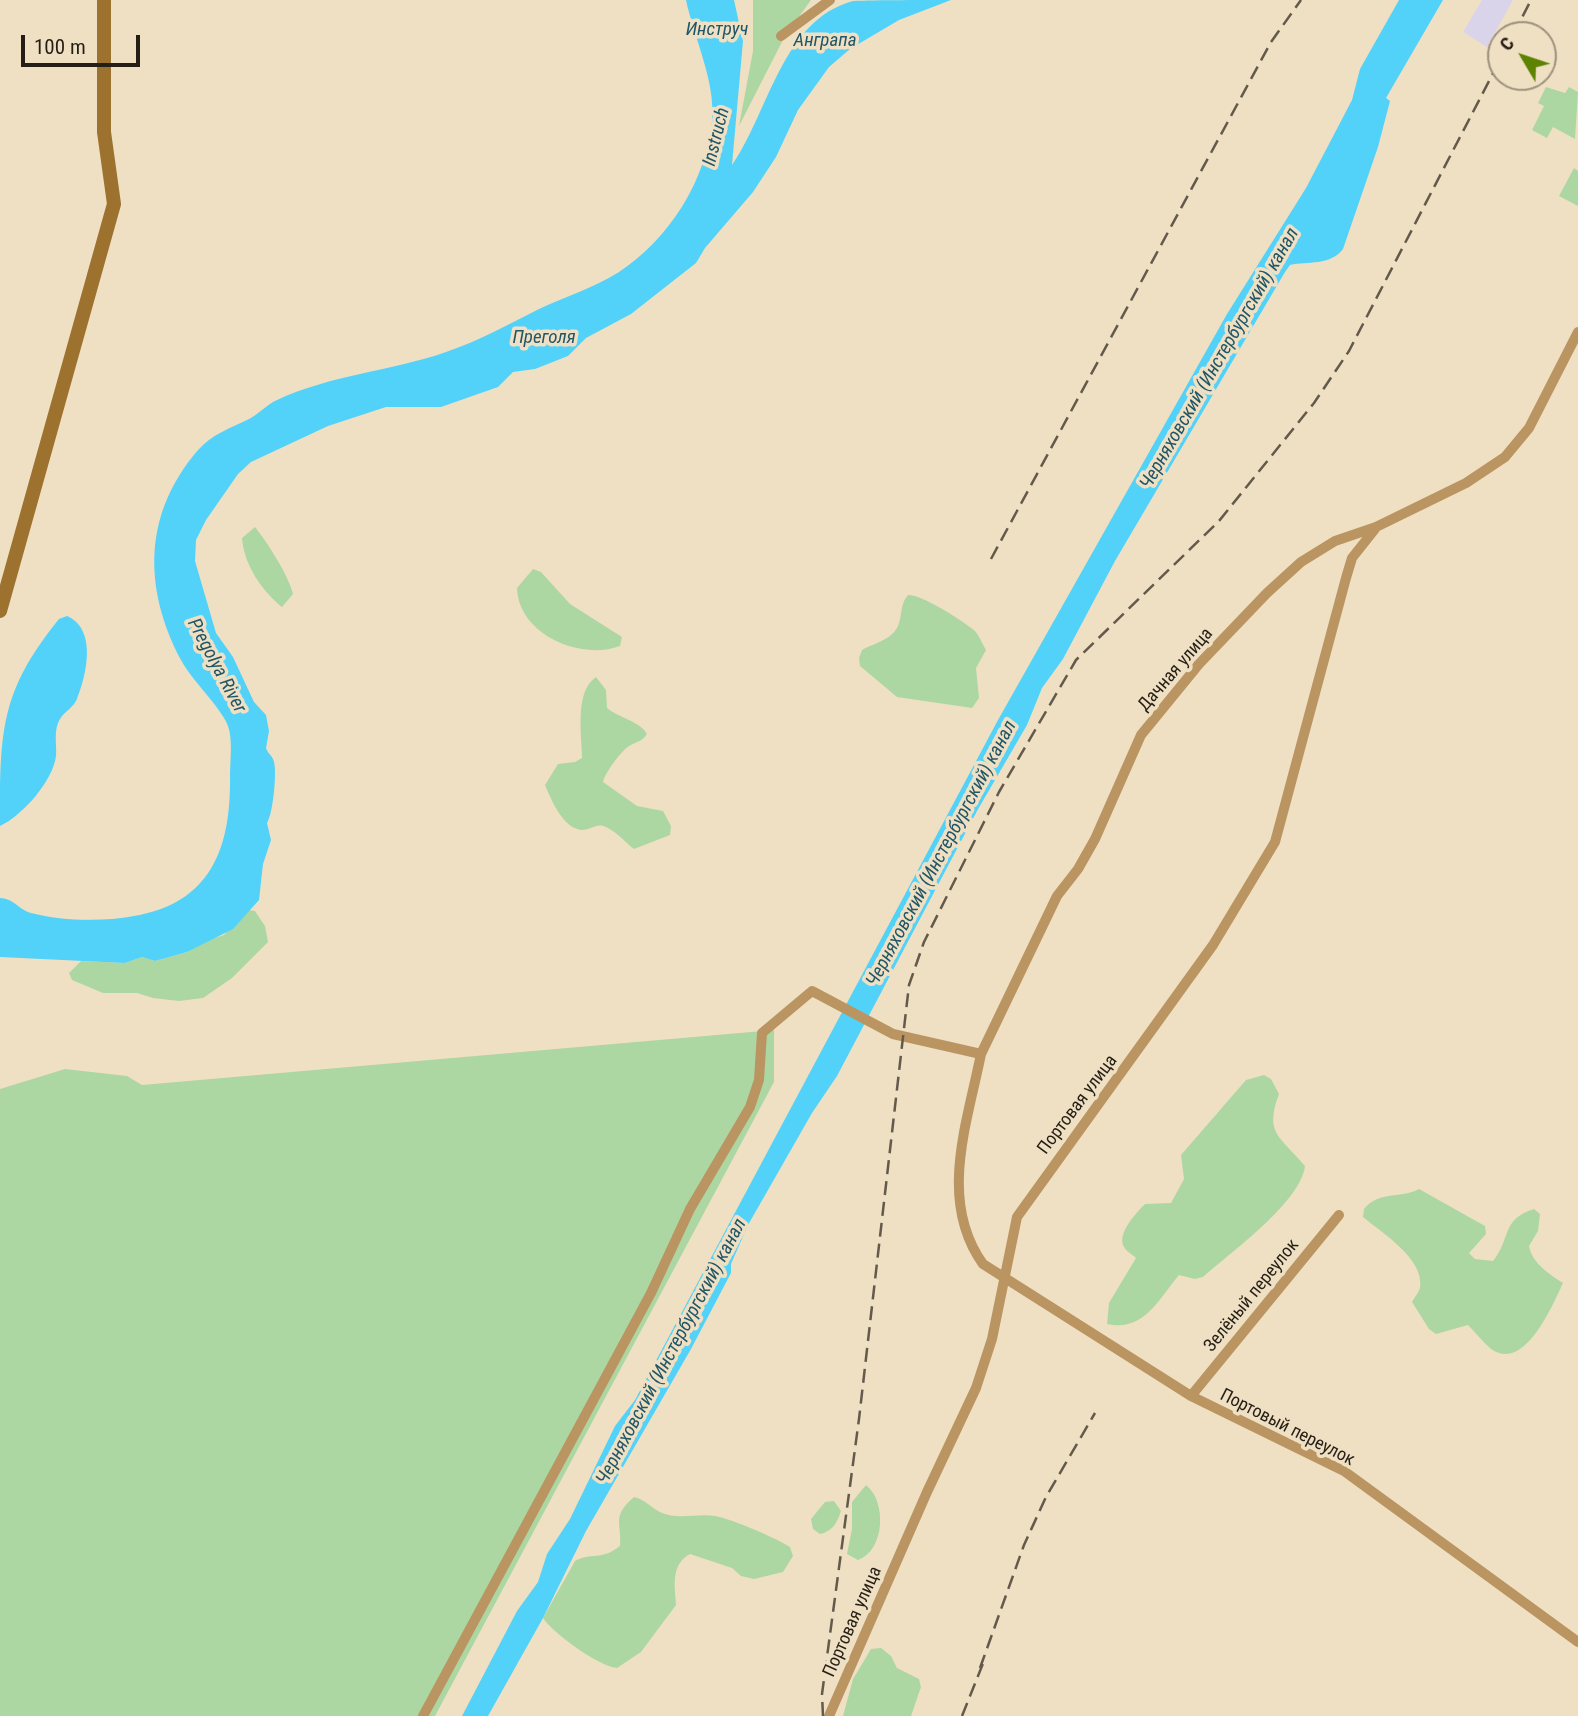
<!DOCTYPE html>
<meta charset="utf-8">
<style>
body{margin:0}
#map{position:relative;width:1578px;height:1716px;overflow:hidden;background:#efe0c4;font-family:"Roboto Condensed",sans-serif}
canvas{display:block}
.north{position:absolute;left:1487px;top:21px;width:70px;height:70px;box-sizing:border-box;background:#efe0c4;border:2px solid #9e927e;border-radius:50%;rotate:309deg;font-size:19px;font-weight:700;line-height:28px;text-align:center;color:#241e14}
.north::after{content:'';display:block;margin:auto;width:24px;height:32px;background:#5d8302;clip-path:polygon(50% 0,100% 100%,50% 72%,0 100%)}
.scale{position:absolute;left:21px;top:35px;width:119px;height:32px;box-sizing:border-box;border:4px solid #241e14;border-top:0;padding-left:9px;font-size:21px;line-height:24px;white-space:nowrap;color:#241e14;-webkit-text-stroke:5px #efe0c4;paint-order:stroke}
</style>
<div id="map">
<canvas width="1578" height="1716"></canvas>
<div class="north">С</div>
<div class="scale">100 m</div>
</div>
<script>
const ctx = document.querySelector('canvas').getContext('2d');
ctx.lineJoin = 'round';
function fill(path, color) { ctx.fillStyle = color; ctx.fill(path, 'evenodd'); }
function stroke(path, color, width, dash) { ctx.strokeStyle = color; ctx.lineWidth = width; ctx.lineCap = dash ? 'butt' : 'round'; ctx.setLineDash(dash || []); ctx.stroke(path); }
function write(font, color, halo, rows, align = 'center') {
  ctx.font = font + ' "Roboto Condensed",sans-serif'; ctx.lineWidth = 7; ctx.setLineDash([]); ctx.textBaseline = 'middle'; ctx.strokeStyle = halo; ctx.fillStyle = color; for (const [text, x, y, turn = 0] of rows) {
    ctx.save(); ctx.translate(x, y); ctx.rotate((+turn || 0) * Math.PI / 180); ctx.textAlign = isNaN(turn) ? turn : align; if (halo) ctx.strokeText(text, 0, 0); ctx.fillText(text, 0, 0); ctx.restore();
  }
}
fill(new Path2D(`
 M 1482,0 L 1513,0 L 1487,47 L 1463,32 Z`), '#dad4ea');
fill(new Path2D(`
 M 753,0 L 811,0 L 785,36 L 739,126 L 753,51 Z
 M 1546,87 L 1565,93 L 1569,87 L 1578,92 L 1575,139 L 1553,127 L 1547,138 L 1532,130 L 1544,106 L 1538,103 Z
 M 1574,168 L 1578,171 L 1578,206 L 1559,196 Z
 M 255,527 C 267,542 289,576 293,594 L 282,607 C 262,591 244,565 242,538 Z
 M 533,569 L 541,572 L 570,604 L 622,637 L 620,646 C 580,661 518,634 517,588 Z
 M 908,595 C 923,595 961,620 974,630 C 979,635 982,643 986,650 L 976,668 L 979,698 L 972,708 L 897,697 L 860,666 L 859,658 L 862,650 C 874,643 889,641 897,628 C 903,617 899,605 908,595 Z
 M 596,677 L 606,690 L 607,708 C 619,718 640,721 647,734 C 642,742 637,741 629,746 C 621,751 605,773 603,782 L 637,806 L 663,811 L 671,826 L 670,835 L 634,849 C 625,842 614,829 603,826 C 596,824 590,830 582,830 C 563,829 551,799 545,785 L 558,764 L 575,762 L 582,758 C 582,735 574,692 596,677 Z
 M 248,910 L 255,911 L 265,926 L 268,942 L 232,978 L 203,998 L 179,1001 L 153,998 L 137,993 L 103,993 L 72,980 L 69,973 L 81,961 L 125,963 L 142,957 L 155,961 L 187,952 L 205,941 L 224,935 Z
 M 774,1030 L 774,1082 L 435,1716 L 0,1716 L 0,1089 L 65,1069 L 127,1076 L 142,1085 Z
 M 1264,1075 L 1271,1079 L 1279,1094 C 1264,1134 1280,1136 1305,1166 C 1301,1202 1230,1253 1203,1277 L 1195,1279 L 1179,1275 C 1158,1300 1144,1332 1107,1324 L 1109,1303 L 1136,1258 C 1133,1255 1126,1251 1124,1247 C 1116,1234 1137,1212 1145,1204 L 1171,1203 L 1184,1179 L 1181,1155 L 1246,1080 Z
 M 1419,1189 L 1485,1226 L 1486,1234 L 1469,1253 L 1475,1259 L 1493,1261 C 1511,1239 1501,1219 1534,1209 L 1540,1214 L 1538,1231 L 1529,1246 C 1532,1263 1549,1274 1563,1283 C 1553,1304 1525,1373 1491,1349 C 1483,1342 1476,1333 1468,1325 L 1436,1334 L 1429,1329 L 1412,1302 C 1414,1298 1419,1292 1420,1288 C 1425,1259 1382,1233 1363,1217 L 1364,1209 C 1380,1190 1400,1199 1419,1189 Z
 M 866,1485 C 887,1501 885,1551 858,1560 L 847,1554 L 852,1529 L 852,1502 Z
 M 634,1497 C 646,1500 651,1508 662,1513 C 679,1520 699,1513 715,1516 C 732,1519 776,1538 790,1547 L 793,1556 L 783,1572 L 754,1579 L 741,1576 L 732,1568 L 690,1554 C 670,1565 675,1587 676,1605 L 641,1652 L 617,1668 C 598,1666 554,1634 543,1618 L 575,1561 C 591,1552 601,1561 620,1546 C 622,1522 611,1517 634,1497 Z
 M 834,1501 L 841,1511 C 837,1523 833,1531 820,1534 L 813,1529 L 811,1519 L 825,1502 Z
 M 881,1648 L 891,1656 L 897,1668 L 919,1679 L 921,1687 L 911,1716 L 843,1716 L 853,1679 L 871,1649 Z`), '#acd7a3');
fill(new Path2D(`
 M 686,0 L 734,0 L 743,41 L 732,165 C 769,112 782,20 853,1 C 875,0 926,0 951,0 L 899,20 L 850,49 L 829,67 L 798,110 L 776,157 L 753,192 L 705,248 L 696,263 L 631,314 L 586,338 L 568,356 L 535,369 L 513,372 L 498,387 L 441,407 L 386,407 L 328,426 L 251,462 L 238,474 L 206,520 L 196,540 L 195,561 L 216,633 L 233,657 L 254,702 L 266,715 L 269,731 L 266,748 C 268,754 273,756 274,762 C 277,773 273,814 267,823 L 271,840 L 263,864 L 259,900 L 233,929 L 187,952 L 155,961 L 142,957 L 125,963 L 0,957 L 0,898 C 15,899 19,910 31,913 C 62,921 102,922 134,916 C 211,903 231,848 230,777 C 230,761 233,740 228,726 C 221,707 192,681 181,660 C 143,588 143,514 198,450 C 213,434 228,429 247,420 C 258,415 266,405 277,400 C 330,375 392,371 446,352 C 479,341 509,324 539,309 C 565,297 595,287 619,272 C 669,239 706,181 712,121 C 716,82 694,38 686,0 Z
 M 1399,0 L 1443,0 L 1386,98 L 1390,101 L 1378,147 L 1343,249 C 1330,266 1308,261 1290,265 L 1285,272 L 1115,561 L 1063,659 L 1042,688 L 1027,725 L 977,811 L 837,1076 L 812,1113 L 748,1225 L 731,1264 L 731,1273 L 691,1349 L 586,1531 L 543,1618 L 488,1716 L 462,1716 L 517,1611 L 538,1582 L 547,1554 L 570,1519 L 615,1426 L 635,1400 L 998,720 L 1227,314 L 1306,188 L 1352,100 L 1360,69 Z
 M 67,616 C 97,629 87,674 77,699 C 74,707 64,712 60,719 C 53,730 57,745 56,756 C 53,781 22,816 0,826 C 0,730 0,692 59,619 Z`), '#52d2f8');
stroke(new Path2D(`
 M 781,36 L 830,0
 M 981,1054 C 967,1124 938,1201 983,1264 L 1191,1396 L 1344,1471 L 1578,1642
 M 1191,1396 L 1339,1215
 M 423,1716 L 651,1293 L 690,1209 L 750,1107 L 759,1080 L 762,1033 L 812,991 L 893,1034 L 981,1054 L 1057,896 L 1078,869 L 1095,839 L 1141,735 L 1199,664 L 1267,593 L 1301,562 L 1335,541 L 1376,527 L 1466,483 L 1505,457 L 1529,428 L 1578,332
 M 829,1716 L 927,1492 L 976,1388 L 992,1339 L 1017,1217 L 1213,945 L 1275,842 L 1346,578 L 1352,558 L 1375,529`), '#ba9561', 10);
stroke(new Path2D(`
 M 0,611 L 114,204 L 104,132 L 104,0`), '#9d722f', 14);
stroke(new Path2D(`
 M 1513,35 L 1531,0
 M 991,559 L 1271,42 L 1301,0
 M 980,1668 L 1024,1545 L 1046,1497 L 1095,1413
 M 823,1716 L 822,1694 L 859,1419 L 909,985 L 924,942 L 999,792 L 1076,660 L 1219,521 L 1314,403 L 1349,351 L 1501,58
 M 962,1716 L 984,1661`), '#635a4b', 2.5, [14, 7]);
write('18px', '#241e14', '#efe0c4', [
 ["Дачная улица",1176,670,-49],
 ["Портовая улица",1078,1105,-53],
 ["Зелёный переулок",1252,1296,-51],
 ["Портовый переулок",1287,1428,27],
 ["Портовая улица",853,1622,-66]
]);
write('italic 19px', '#215666', '#efe0c4', [
 ["Инструч",717,30],
 ["Анграпа",825,41],
 ["Instruch",717,137,-76],
 ["Преголя",544,338],
 ["Черняховский (Инстербургский) канал",1220,359,-60],
 ["Pregolya River",216,666,62],
 ["Черняховский (Инстербургский) канал",942,854,-62],
 ["Черняховский (Инстербургский) канал",672,1352,-62]
]);
</script>
